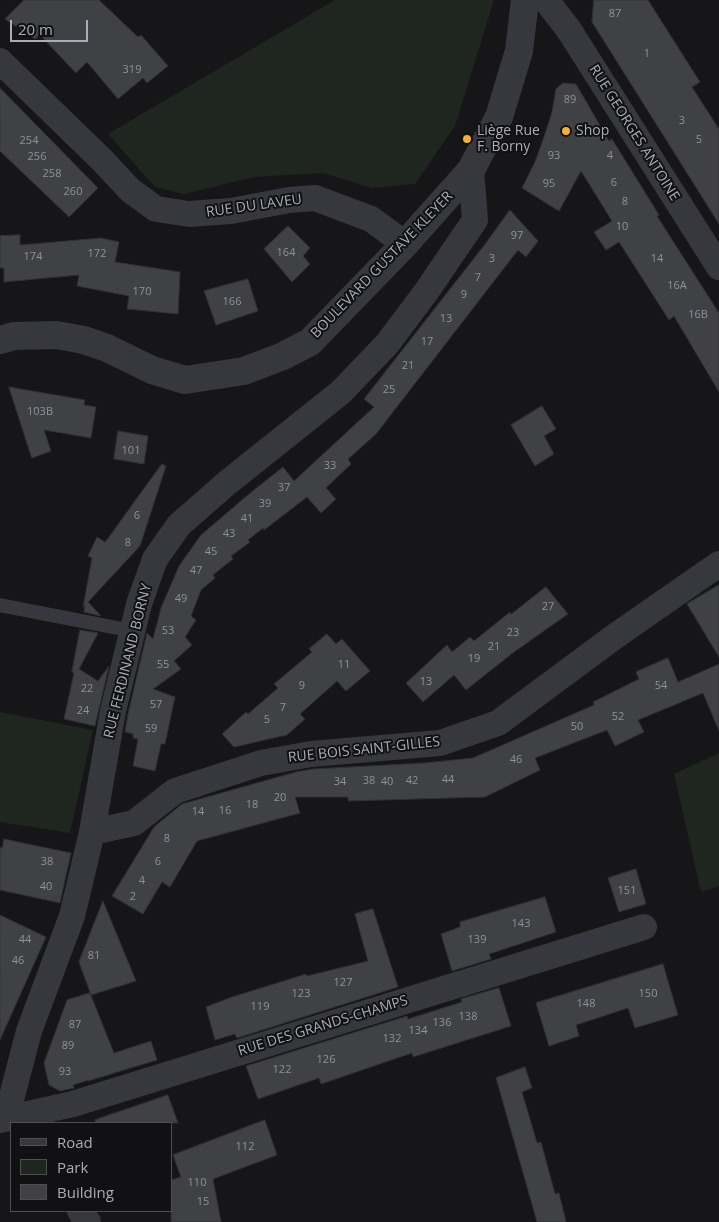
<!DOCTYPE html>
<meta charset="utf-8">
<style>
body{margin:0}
#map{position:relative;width:719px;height:1222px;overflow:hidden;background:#161618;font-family:"Open Sans",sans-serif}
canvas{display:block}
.legend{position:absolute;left:10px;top:1122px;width:162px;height:90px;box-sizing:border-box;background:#111113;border:1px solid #4d4f55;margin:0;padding:6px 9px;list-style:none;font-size:15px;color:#a8adb8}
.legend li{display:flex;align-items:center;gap:10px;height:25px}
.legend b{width:25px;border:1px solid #4d4f55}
.scale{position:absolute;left:10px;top:20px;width:78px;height:22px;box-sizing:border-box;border:2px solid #a8adb8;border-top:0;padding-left:6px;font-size:15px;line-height:18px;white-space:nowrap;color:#a8adb8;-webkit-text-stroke:4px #111113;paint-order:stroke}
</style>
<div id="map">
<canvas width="719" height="1222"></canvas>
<ul class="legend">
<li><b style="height:6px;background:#37383d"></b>Road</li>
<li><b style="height:14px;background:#1e261f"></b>Park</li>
<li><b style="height:14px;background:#404145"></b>Building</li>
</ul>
<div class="scale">20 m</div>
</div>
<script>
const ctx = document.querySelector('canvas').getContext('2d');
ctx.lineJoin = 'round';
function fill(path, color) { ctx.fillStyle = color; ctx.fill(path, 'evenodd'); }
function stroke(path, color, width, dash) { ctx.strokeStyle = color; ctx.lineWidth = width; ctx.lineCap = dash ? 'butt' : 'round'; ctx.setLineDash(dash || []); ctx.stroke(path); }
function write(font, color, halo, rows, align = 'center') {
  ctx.font = font + ' "Open Sans",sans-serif'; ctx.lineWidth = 4; ctx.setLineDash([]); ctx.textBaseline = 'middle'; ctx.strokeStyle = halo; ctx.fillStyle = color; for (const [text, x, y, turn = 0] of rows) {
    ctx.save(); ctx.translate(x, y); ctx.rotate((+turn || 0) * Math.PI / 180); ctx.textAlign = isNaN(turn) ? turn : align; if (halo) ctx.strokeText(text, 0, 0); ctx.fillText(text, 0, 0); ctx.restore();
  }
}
fill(new Path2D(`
 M 335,0 L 494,0 L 455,126 L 415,184 L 372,188 L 323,173 L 254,177 L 184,194 L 155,187 L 108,134 Z
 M 0,712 L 93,730 L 70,833 L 0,822 Z
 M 719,753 L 719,886 L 701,892 L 674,774 Z`), '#1e261f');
const building = new Path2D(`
 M 24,0 L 99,0 L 138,37 L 141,35 L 168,66 L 147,83 L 143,78 L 118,99 L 87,62 L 76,73 L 40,35 L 35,39 L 5,19 Z
 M 594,0 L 648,0 L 700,82 L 692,87 L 719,129 L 719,224 L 592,22 Z
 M 563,83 L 576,84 L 609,141 L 612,139 L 659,215 L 657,216 L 719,313 L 719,392 L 674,316 L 669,320 L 619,242 L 606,250 L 594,232 L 612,221 L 581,171 L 559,211 L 522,188 L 535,162 L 544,137 L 552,112 L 556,89 Z
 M 0,88 L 98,188 L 69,217 L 0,151 Z
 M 510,210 L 538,241 L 526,257 L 518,250 L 376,434 L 348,459 L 351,464 L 326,488 L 336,499 L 321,513 L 307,497 L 264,530 L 263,528 L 248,540 L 250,542 L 231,556 L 233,559 L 213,575 L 215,578 L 201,590 L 191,616 L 196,620 L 185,637 L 192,645 L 174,661 L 181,669 L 153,689 L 175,697 L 165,744 L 161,744 L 155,771 L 133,766 L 138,739 L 133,738 L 133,734 L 125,732 L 128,714 L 147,633 L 153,639 L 161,608 L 179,566 L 201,535 L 249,494 L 283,467 L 294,481 L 374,407 L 364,399 L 486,243 Z
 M 288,226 L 310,248 L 303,256 L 310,264 L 292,282 L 264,249 Z
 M 20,235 L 20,245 L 101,238 L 119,242 L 115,262 L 180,272 L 178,314 L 127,309 L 129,296 L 77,286 L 79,275 L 4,282 L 4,268 L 0,268 L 0,236 Z
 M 248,279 L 258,311 L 216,325 L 204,291 Z
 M 9,387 L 85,400 L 84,405 L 96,407 L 91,438 L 44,430 L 51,451 L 32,458 Z
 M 542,406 L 556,429 L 544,436 L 554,454 L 535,466 L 511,425 Z
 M 118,431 L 148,436 L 144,464 L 114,459 Z
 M 162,464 L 166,466 L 140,546 L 88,602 L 101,616 L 84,612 L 85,604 L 83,607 L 92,558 L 88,556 L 97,537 L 105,542 Z
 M 719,585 L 719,657 L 687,604 Z
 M 546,587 L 568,614 L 514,652 L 466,690 L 454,675 L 423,702 L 406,683 L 447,645 L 452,652 L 470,637 L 474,641 L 510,612 L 511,614 Z
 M 80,630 L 98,633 L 79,669 L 98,681 L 109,666 L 95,726 L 64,719 L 74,673 L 72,672 Z
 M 327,634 L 336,644 L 342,639 L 370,671 L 346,691 L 337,681 L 300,714 L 305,719 L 287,735 L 234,747 L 222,734 L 246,712 L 248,714 L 278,688 L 274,684 L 312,652 L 309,649 Z
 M 668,658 L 678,682 L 719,664 L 719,731 L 703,693 L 638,720 L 644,732 L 615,746 L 607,730 L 535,758 L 540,770 L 485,797 L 348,801 L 348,797 L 295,797 L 300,813 L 197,841 L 170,887 L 162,882 L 143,914 L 112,896 L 154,827 L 182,804 L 296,772 L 313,769 L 424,763 L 473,758 L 594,705 L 593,702 L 639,679 L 636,672 Z
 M 4,839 L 71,853 L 60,903 L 0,890 L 0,847 L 2,848 Z
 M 636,869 L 646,904 L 619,912 L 608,878 Z
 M 545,897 L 556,932 L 489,954 L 491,959 L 452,971 L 441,934 L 460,927 L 460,922 Z
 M 103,901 L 136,981 L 91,995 L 79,962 Z
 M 373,909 L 398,987 L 237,1038 L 235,1034 L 215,1040 L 206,1007 L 232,997 L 306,974 L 307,976 L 368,961 L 355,914 Z
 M 0,915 L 46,937 L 0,1040 Z
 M 663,964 L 678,1015 L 635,1028 L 628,1008 L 576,1025 L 579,1036 L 549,1046 L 536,1003 Z
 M 499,988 L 511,1026 L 413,1057 L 412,1053 L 321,1084 L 319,1078 L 258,1099 L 246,1066 L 407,1016 L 408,1019 L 462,1002 L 461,999 Z
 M 90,993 L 114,1053 L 151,1041 L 157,1060 L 88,1081 L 86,1080 L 86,1081 L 73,1085 L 74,1088 L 60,1091 L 49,1085 L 44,1063 L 67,1000 Z
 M 525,1067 L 532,1088 L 522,1092 L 537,1143 L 541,1142 L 555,1194 L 559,1193 L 566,1222 L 537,1222 L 496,1078 Z
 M 168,1095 L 178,1123 L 96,1123 L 95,1120 Z
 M 265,1120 L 277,1155 L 213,1179 L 221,1222 L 171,1222 L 171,1180 L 181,1177 L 173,1155 Z`);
fill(building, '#404145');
stroke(building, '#303034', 1);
stroke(new Path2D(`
 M 0,605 L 133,631`), '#37383d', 14);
stroke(new Path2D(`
 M 546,0 L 569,30 L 719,267
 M 0,61 L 102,160 L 130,190 L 156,209 L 189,214 L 231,211 L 289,200 L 315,198 L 371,219 L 405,244
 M 92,832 L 134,823 L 175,791 L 261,763 L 311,754 L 440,743 L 498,723 L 614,637 L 719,564
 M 6,1119 L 29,1031 L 72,916 L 92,832 L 113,711 L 139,604 L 155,559 L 179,525 L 227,483 L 341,392 L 387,344 L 426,292 L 475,220 L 471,170
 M 0,1120 L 73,1104 L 644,927
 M 80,1211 L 88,1222`), '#37383d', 26);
stroke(new Path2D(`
 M 0,340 L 14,336 L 56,335 L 84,340 L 107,348 L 152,370 L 185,380 L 244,371 L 283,356 L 310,342 L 405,244 L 471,170 L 499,117 L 519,51 L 525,0`), '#37383d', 28);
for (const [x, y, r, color] of [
 [566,131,5,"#f2b134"],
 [467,139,5,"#f2b134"]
]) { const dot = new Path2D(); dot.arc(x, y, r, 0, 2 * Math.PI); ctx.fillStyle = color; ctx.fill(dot); stroke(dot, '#111113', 2); }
write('11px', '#8e929b', null, [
 ["87",615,14],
 ["1",647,54],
 ["319",132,70],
 ["89",570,100],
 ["3",682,121],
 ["5",699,140],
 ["254",29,141],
 ["93",554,156],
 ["4",610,156],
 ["256",37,157],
 ["258",52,174],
 ["6",614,183],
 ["95",549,184],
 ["260",73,192],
 ["8",625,202],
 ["10",622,227],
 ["97",517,236],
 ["164",286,253],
 ["172",97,254],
 ["174",33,257],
 ["3",492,259],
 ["14",657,259],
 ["7",478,278],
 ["16A",677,286],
 ["170",142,292],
 ["9",464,295],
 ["166",232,302],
 ["16B",698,315],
 ["13",446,319],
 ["17",427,342],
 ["21",408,366],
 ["25",389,390],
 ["103B",40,412],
 ["101",131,451],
 ["33",330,466],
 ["37",284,488],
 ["39",265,504],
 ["6",137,516],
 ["41",247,519],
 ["43",229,534],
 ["8",128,543],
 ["45",211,552],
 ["47",196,571],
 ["49",181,599],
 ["27",548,607],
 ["53",168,631],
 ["23",513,633],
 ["21",494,647],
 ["19",474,659],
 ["55",163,665],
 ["11",344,665],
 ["13",426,682],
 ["9",302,686],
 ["54",661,686],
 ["22",87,689],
 ["57",156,705],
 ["7",283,708],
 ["24",83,711],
 ["52",618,717],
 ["5",267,720],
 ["50",577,727],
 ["59",151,729],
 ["46",516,760],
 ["44",448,780],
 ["38",369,781],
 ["42",412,781],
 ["34",340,782],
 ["40",387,782],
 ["20",280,798],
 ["18",252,805],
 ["16",225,811],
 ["14",198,812],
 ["8",167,839],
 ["38",47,862],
 ["6",158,862],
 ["4",142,881],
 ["40",46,887],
 ["151",627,891],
 ["2",133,897],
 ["143",521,924],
 ["44",25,940],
 ["139",477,940],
 ["81",94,956],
 ["46",18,961],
 ["127",343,983],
 ["123",301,994],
 ["150",648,994],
 ["148",586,1004],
 ["119",260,1007],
 ["138",468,1017],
 ["136",442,1023],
 ["87",75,1025],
 ["134",418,1031],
 ["132",392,1039],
 ["89",68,1046],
 ["126",326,1060],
 ["122",282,1070],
 ["93",65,1072],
 ["112",245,1147],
 ["110",197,1183],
 ["15",203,1202]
]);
write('14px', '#a8adb8', '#111113', [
 ["Liège Rue",477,131],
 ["F. Borny",477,147],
 ["Shop",576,131]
], 'left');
write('14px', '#a8adb8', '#111113', [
 ["RUE GEORGES ANTOINE",634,133,58],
 ["RUE DU LAVEU",254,206,-8],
 ["BOULEVARD GUSTAVE KLEYER",382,265,-46],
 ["RUE FERDINAND BORNY",128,661,-76],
 ["RUE BOIS SAINT-GILLES",364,750,-6],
 ["RUE DES GRANDS-CHAMPS",323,1026,-17]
]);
</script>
